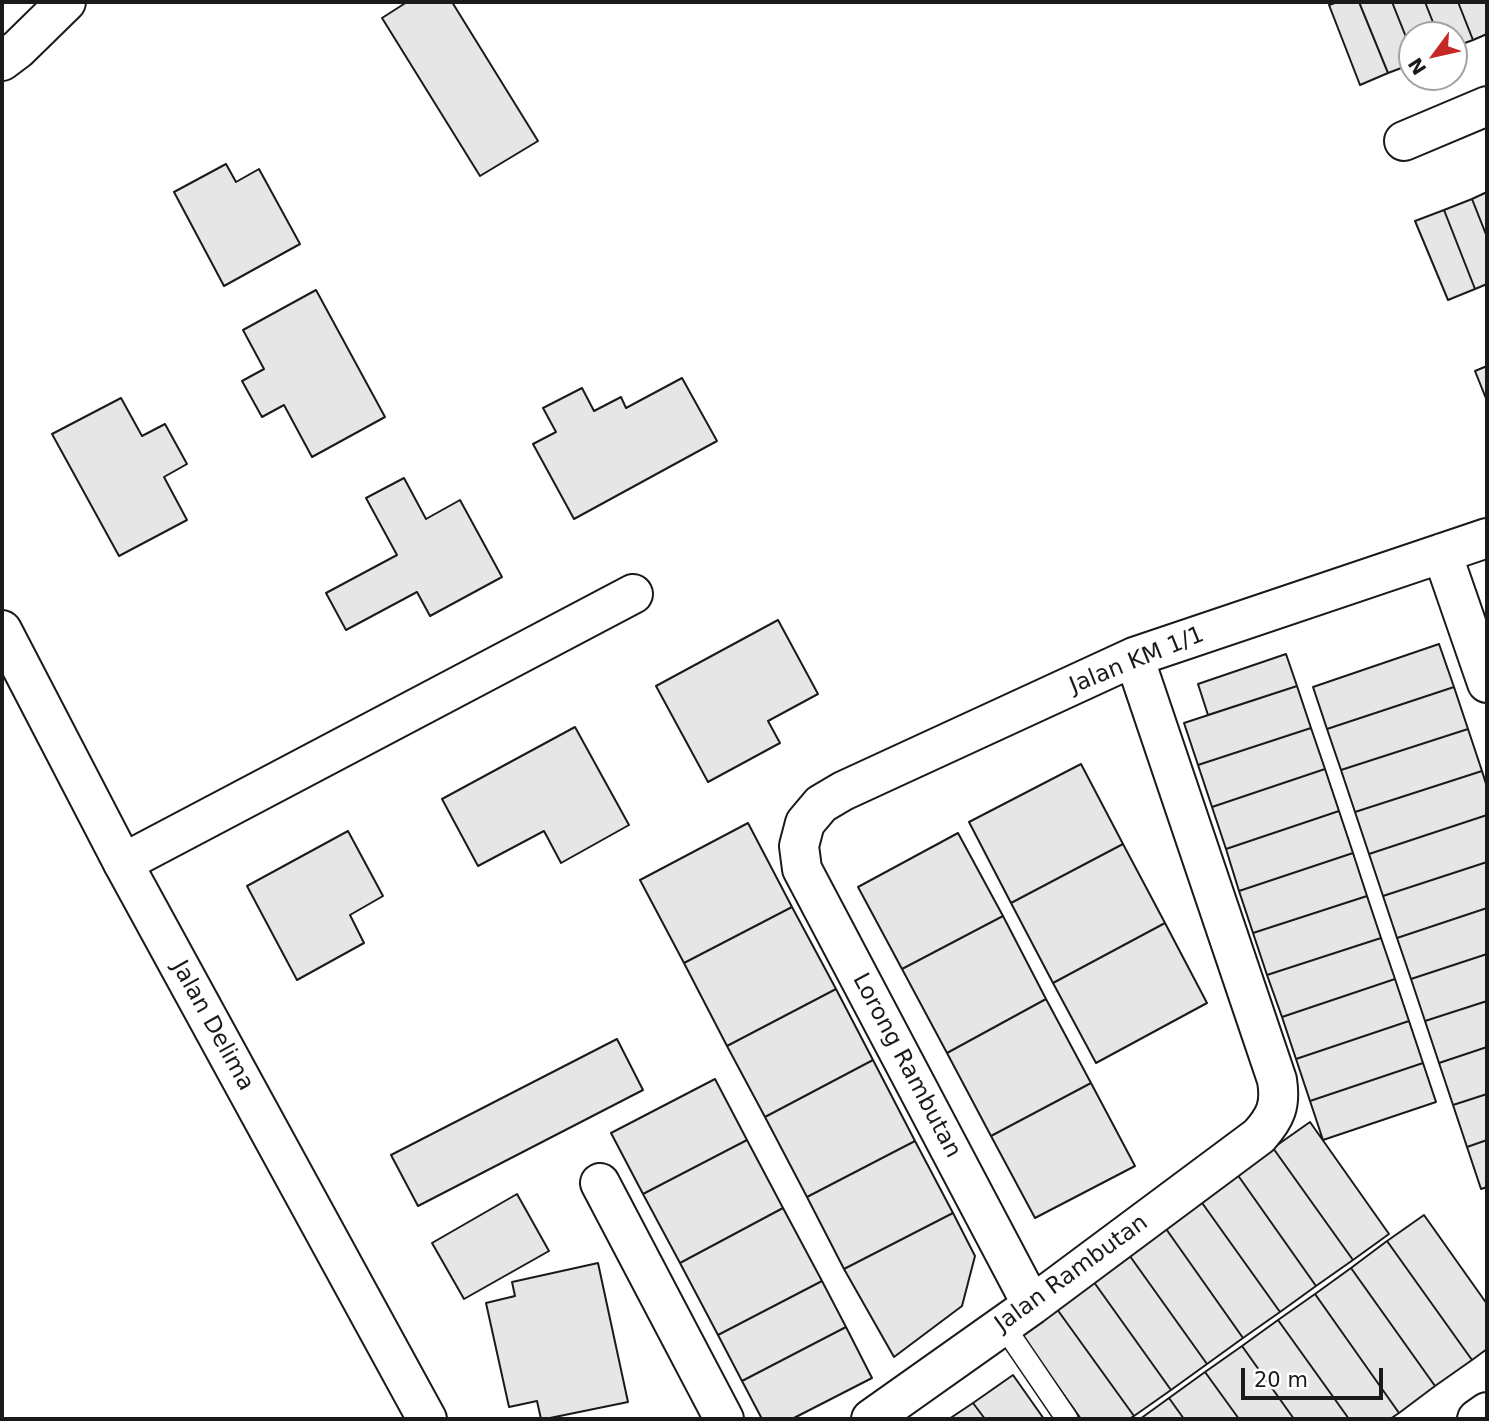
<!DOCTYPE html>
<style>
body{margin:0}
#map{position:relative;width:1489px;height:1421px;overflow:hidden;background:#fff;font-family:"DejaVu Sans",sans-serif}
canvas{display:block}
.frame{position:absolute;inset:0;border:4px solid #1a1a1a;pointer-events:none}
.north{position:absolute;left:1398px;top:21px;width:70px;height:70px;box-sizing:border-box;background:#fff;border:2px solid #a3a3a3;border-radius:50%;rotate:237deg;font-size:19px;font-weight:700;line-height:28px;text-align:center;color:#1a1a1a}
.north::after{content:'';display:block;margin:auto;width:24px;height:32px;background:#c62828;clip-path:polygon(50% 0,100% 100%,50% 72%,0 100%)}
.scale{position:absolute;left:1241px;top:1368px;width:142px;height:32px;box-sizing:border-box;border:4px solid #1a1a1a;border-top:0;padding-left:9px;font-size:21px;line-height:24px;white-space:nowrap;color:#1a1a1a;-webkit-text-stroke:5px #fff;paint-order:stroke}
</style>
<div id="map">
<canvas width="1489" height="1421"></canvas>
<div class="frame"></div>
<div class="north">N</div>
<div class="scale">20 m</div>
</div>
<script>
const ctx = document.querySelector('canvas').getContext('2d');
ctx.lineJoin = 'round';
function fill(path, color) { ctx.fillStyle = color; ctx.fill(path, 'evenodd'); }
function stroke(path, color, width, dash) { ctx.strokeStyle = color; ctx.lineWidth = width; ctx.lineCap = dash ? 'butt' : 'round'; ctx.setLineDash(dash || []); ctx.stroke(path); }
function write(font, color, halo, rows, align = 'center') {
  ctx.font = font + ' "DejaVu Sans",sans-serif'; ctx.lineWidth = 5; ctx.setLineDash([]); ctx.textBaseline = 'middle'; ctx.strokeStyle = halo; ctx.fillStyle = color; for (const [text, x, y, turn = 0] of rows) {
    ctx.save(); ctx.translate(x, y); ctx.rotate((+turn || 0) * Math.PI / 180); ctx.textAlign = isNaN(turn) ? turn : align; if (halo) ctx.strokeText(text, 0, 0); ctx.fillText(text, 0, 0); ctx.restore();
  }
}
const building = new Path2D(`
 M 407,2 L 452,2 L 538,141 L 480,176 L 382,18 Z
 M 1338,2 L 1359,2 L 1388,73 L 1360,85 L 1329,5 Z
 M 1359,2 L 1392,2 L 1412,52 L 1412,64 L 1388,73 Z
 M 1392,2 L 1425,2 L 1438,35 L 1412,35 L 1412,52 Z
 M 1425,2 L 1458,2 L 1473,40 L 1454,47 L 1454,35 L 1438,35 Z
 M 1458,2 L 1487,2 L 1487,34 L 1473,40 Z
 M 226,164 L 236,182 L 259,169 L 300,244 L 224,286 L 174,192 Z
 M 1487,192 L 1487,237 L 1472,199 Z
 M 1472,199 L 1487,237 L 1487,284 L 1475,289 L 1444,210 Z
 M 1444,210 L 1475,289 L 1448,300 L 1415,221 Z
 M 316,290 L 385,417 L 312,457 L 284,405 L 262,417 L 242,381 L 264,369 L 243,330 Z
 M 1487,366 L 1487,401 L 1475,371 Z
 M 682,378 L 717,441 L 574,519 L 533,444 L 556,432 L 543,408 L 582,388 L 594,411 L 621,397 L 626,408 Z
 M 121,398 L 142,436 L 165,424 L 187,464 L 164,477 L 187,520 L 119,556 L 52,434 Z
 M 404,478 L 426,519 L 460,500 L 502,577 L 430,616 L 417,592 L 346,630 L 326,593 L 397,555 L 366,498 Z
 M 778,620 L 818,694 L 768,721 L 780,743 L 708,782 L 656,686 Z
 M 1439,644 L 1454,687 L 1327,729 L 1313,687 Z
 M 1286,654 L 1297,686 L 1208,715 L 1198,684 Z
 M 1297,686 L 1311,728 L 1198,765 L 1184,723 Z
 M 1454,687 L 1468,729 L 1341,770 L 1327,729 Z
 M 575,727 L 629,825 L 561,863 L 544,831 L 478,866 L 442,799 Z
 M 1311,728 L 1325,769 L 1212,807 L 1198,765 Z
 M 1468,729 L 1482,771 L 1355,812 L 1341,770 Z
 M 1081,764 L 1123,844 L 1011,903 L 969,822 Z
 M 1325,769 L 1339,811 L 1226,849 L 1212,807 Z
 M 1482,771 L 1487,787 L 1487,815 L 1369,854 L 1355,812 Z
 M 1339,811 L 1353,853 L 1239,891 L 1226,849 Z
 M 1487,815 L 1487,862 L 1383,896 L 1369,854 Z
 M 748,823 L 792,907 L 684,963 L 640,880 Z
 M 348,831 L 383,896 L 350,915 L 364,943 L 297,980 L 247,886 Z
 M 958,833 L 1003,916 L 902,969 L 858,887 Z
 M 1123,844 L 1165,923 L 1053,983 L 1011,903 Z
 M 1353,853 L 1367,896 L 1253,933 L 1239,891 Z
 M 1487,862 L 1487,908 L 1397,938 L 1383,896 Z
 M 1367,896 L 1381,938 L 1267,975 L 1253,933 Z
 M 792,907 L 836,989 L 727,1046 L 684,963 Z
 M 1487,908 L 1487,954 L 1411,979 L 1397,938 Z
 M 1003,916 L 1046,999 L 947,1053 L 902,969 Z
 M 1165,923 L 1207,1003 L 1096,1063 L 1053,983 Z
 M 1381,938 L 1395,979 L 1282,1017 L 1267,975 Z
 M 1487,954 L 1487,1001 L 1425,1021 L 1411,979 Z
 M 1395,979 L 1409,1021 L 1296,1059 L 1282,1017 Z
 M 836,989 L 873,1060 L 765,1117 L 727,1046 Z
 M 1046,999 L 1091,1083 L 991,1136 L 947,1053 Z
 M 1487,1001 L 1487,1047 L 1439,1063 L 1425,1021 Z
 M 1409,1021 L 1423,1063 L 1310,1101 L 1296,1059 Z
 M 617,1039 L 643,1090 L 418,1206 L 391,1155 Z
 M 1487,1047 L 1487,1094 L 1453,1105 L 1439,1063 Z
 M 873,1060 L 915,1141 L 807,1197 L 765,1117 Z
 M 1423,1063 L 1436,1102 L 1323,1140 L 1310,1101 Z
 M 715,1079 L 747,1140 L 643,1194 L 611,1133 Z
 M 1091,1083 L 1135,1166 L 1035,1218 L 991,1136 Z
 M 1487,1094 L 1487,1140 L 1467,1147 L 1453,1105 Z
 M 1310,1122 L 1389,1234 L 1353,1260 L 1273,1148 Z
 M 747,1140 L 783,1208 L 680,1263 L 643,1194 Z
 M 1487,1140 L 1487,1187 L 1481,1189 L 1467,1147 Z
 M 915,1141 L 953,1213 L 844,1269 L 807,1197 Z
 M 1273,1148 L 1353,1260 L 1316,1286 L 1237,1174 Z
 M 1237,1174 L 1316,1286 L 1280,1312 L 1200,1200 Z
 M 517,1194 L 549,1251 L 464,1299 L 432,1243 Z
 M 1200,1200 L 1280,1312 L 1243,1338 L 1164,1226 Z
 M 783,1208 L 822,1281 L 718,1335 L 680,1263 Z
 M 953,1213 L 975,1256 L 962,1306 L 894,1357 L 844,1269 Z
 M 1424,1215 L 1487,1304 L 1487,1349 L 1472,1360 L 1387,1241 Z
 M 1164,1226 L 1243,1338 L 1207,1364 L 1127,1252 Z
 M 1387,1241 L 1472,1360 L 1435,1386 L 1351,1268 Z
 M 1127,1252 L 1207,1364 L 1171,1390 L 1091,1278 Z
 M 598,1263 L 628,1402 L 545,1419 L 541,1419 L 537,1401 L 509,1407 L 486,1303 L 515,1296 L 512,1282 Z
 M 1351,1268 L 1435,1386 L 1399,1413 L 1315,1294 Z
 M 1091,1278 L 1171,1390 L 1134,1416 L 1054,1305 Z
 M 822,1281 L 846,1327 L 742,1381 L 718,1335 Z
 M 1315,1294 L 1399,1413 L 1390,1419 L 1349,1419 L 1278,1320 Z
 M 1054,1305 L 1134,1416 L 1129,1419 L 1081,1419 L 1018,1330 Z
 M 1278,1320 L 1349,1419 L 1294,1419 L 1242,1346 Z
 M 846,1327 L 872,1378 L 792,1419 L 762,1419 L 742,1381 Z
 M 1242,1346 L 1294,1419 L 1239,1419 L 1205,1372 Z
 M 1205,1372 L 1239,1419 L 1184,1419 L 1169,1398 Z
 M 1013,1375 L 1044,1419 L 985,1419 L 973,1403 Z
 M 1169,1398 L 1184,1419 L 1140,1419 Z
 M 973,1403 L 985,1419 L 949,1419 Z`);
fill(building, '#e6e6e6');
stroke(building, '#1a1a1a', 2);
const service = new Path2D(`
 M 1003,1325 L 1067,1419`);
const minor = new Path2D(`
 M 1404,141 L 1487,106
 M 1442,553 L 1487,683
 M 123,863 L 633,594
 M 600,1183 L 724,1419
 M 1032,1305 L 802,869 L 799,846 L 805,823 L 821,804 L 843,791 L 1134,657 L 1487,538
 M 871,1419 L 1032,1305 L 1259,1136 C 1276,1117 1281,1105 1277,1080 L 1134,657
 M 1477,1419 L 1487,1412`);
const tertiary = new Path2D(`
 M 2,61 L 18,49 L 66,2
 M 2,630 L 123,863 L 427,1419`);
stroke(service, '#1a1a1a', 24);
stroke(minor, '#1a1a1a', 42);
stroke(tertiary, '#1a1a1a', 42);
stroke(service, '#fff', 21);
stroke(minor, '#fff', 38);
stroke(tertiary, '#fff', 38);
write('23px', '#1a1a1a', '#fff', [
 ["Jalan KM 1/1",1137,661,-22],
 ["Jalan Delima",212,1026,61],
 ["Lorong Rambutan",906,1066,62],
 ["Jalan Rambutan",1072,1274,-36]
]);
</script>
